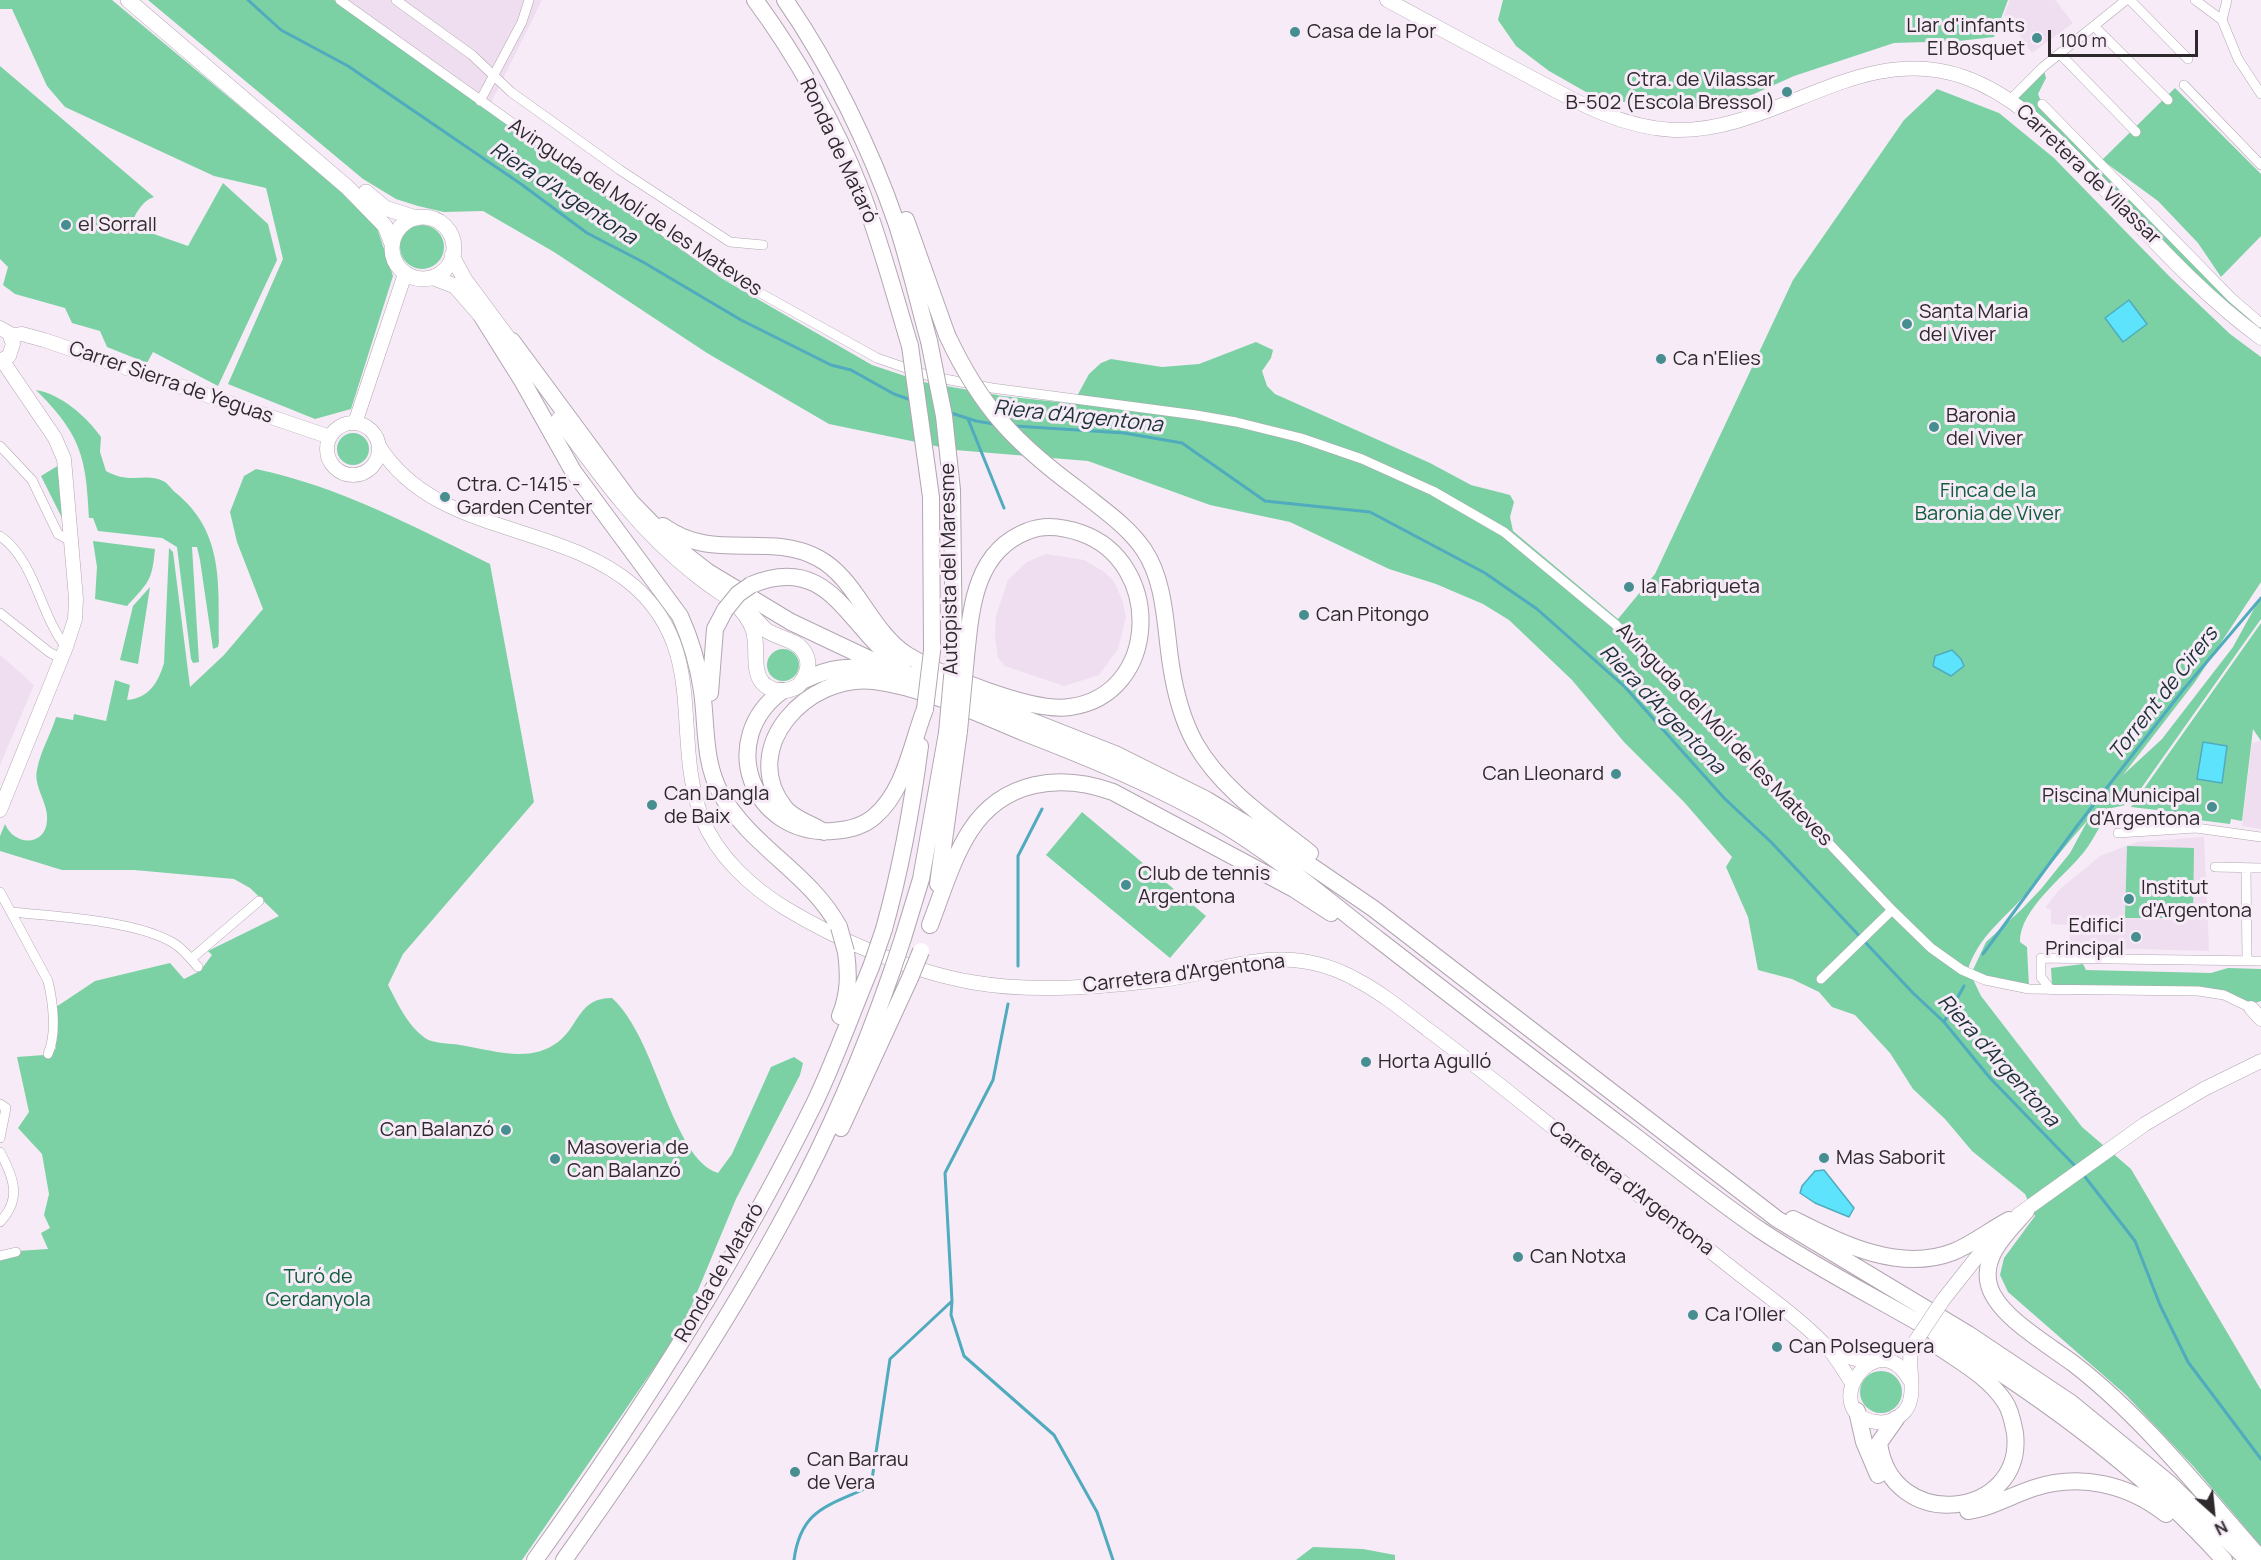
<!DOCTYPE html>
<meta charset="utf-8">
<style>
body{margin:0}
#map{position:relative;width:2261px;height:1560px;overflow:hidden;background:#f7ebf7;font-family:Manrope,sans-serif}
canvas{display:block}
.north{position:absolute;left:2183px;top:1482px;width:60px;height:60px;-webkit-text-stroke:4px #f7ebf7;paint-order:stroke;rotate:153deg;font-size:16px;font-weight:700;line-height:24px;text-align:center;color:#2d292d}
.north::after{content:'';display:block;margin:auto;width:21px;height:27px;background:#2d292d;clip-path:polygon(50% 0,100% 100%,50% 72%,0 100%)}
.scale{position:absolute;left:2048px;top:30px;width:150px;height:27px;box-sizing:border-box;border:3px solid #2d292d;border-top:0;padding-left:8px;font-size:18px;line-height:21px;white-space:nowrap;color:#2d292d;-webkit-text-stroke:4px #f7ebf7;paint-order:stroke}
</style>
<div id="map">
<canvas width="2261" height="1560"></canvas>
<div class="north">N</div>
<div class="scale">100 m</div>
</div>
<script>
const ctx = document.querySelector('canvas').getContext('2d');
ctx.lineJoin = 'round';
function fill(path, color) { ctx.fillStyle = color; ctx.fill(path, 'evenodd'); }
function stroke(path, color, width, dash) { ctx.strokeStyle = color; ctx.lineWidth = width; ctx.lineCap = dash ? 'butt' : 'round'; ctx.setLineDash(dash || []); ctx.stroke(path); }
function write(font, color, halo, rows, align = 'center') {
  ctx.font = font + ' Manrope,sans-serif'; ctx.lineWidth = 6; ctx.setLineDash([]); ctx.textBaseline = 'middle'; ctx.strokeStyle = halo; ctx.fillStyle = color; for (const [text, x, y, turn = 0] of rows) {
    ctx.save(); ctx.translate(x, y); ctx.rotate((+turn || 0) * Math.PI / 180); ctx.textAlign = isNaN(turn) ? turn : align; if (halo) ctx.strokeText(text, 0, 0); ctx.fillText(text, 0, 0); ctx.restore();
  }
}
fill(new Path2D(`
 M 334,0 L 542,0 L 487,111 Z
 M 2010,0 L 2055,0 L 2073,23 L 2032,53 L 2004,15 Z
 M 1046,554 L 1084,560 L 1103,571 L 1113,580 L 1122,599 L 1126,617 L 1118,649 L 1099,675 L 1064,686 L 1005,666 L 998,658 L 995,637 L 996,616 L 1008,580 L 1027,562 Z
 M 0,655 L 34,685 L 0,765 Z
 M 2261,741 L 2261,829 L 2242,826 L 2252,743 Z
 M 2204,837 L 2209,951 L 2070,947 L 2069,925 L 2051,924 L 2051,909 L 2045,908 L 2059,890 L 2100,856 L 2137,842 Z`), '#efddf0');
fill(new Path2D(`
 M 0,0 L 112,0 L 332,183 L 377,228 L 393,276 L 351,409 L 315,419 L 228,384 L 283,259 L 266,188 L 214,176 L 65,107 L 47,86 L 12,9 L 0,9 Z
 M 148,0 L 334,0 L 721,278 L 872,365 L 923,382 L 1003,396 L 1076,404 L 1076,398 L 1089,374 L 1101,363 L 1111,359 L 1162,367 L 1199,364 L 1256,342 L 1273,350 L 1271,358 L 1262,371 L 1267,386 L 1275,394 L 1430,463 L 1471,485 L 1510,495 L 1514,502 L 1510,517 L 1513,531 L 1618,619 L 1655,574 L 1793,280 L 1904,120 L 1937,89 L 1999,113 L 2054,158 L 2169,276 L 2230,334 L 2261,357 L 2261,582 L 2195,682 L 2123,775 L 2162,739 L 2233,647 L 2261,596 L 2261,619 L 2130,804 L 2112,808 C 2101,822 2095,838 2084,852 C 2065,876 2019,910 2020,942 L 2027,947 L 2029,987 L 1972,972 L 1986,942 L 2022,909 L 2041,889 L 2070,853 L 2088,820 C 2066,844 2046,871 2024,896 C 2002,921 1979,936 1968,969 L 1981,996 L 2082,1127 L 2131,1169 L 2261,1390 L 2261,1546 L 2194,1467 L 2126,1395 L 2008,1292 L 2000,1275 L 2004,1258 L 2035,1216 L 2025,1194 L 1972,1151 L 1945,1119 L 1913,1089 L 1890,1053 L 1855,1015 L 1832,1007 L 1819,992 L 1792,979 L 1758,970 L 1748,917 L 1726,867 L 1732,857 L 1684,802 L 1624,742 L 1572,680 L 1509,620 L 1483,604 L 1436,584 L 1389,569 L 1290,522 L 1210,505 L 1088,461 L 955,450 L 829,424 L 707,353 L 554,252 L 483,211 L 444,212 L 418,206 L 396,199 L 363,179 Z
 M 1503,0 L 2008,0 L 1994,37 L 1959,41 L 1894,43 L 1794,76 L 1754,94 L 1706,107 L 1667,110 L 1593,96 L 1549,71 L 1516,46 L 1498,20 Z
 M 0,66 L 154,197 C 143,200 134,215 131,226 L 188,246 L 223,183 L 268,224 L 277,260 L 218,386 L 153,352 L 147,363 L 107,347 L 100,331 L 72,323 L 65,308 L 15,294 L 3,285 L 8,267 L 0,259 Z
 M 2043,67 L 2046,78 L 2038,94 L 2042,104 L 2261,323 L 2261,338 L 2013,100 Z
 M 2175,88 L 2261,174 L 2261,236 L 2221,277 L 2198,243 L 2158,201 L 2102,160 Z
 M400 247a22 22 0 1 1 44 0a22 22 0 1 1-44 0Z
 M 36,390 C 61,394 87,417 101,437 L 100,452 L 106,471 C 131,485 145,472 163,481 C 168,483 172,490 176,493 C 225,533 218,586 219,642 L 218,647 L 213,649 L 200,560 L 197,547 L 192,547 L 199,662 L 193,663 L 191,659 L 177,547 L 162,538 L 98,531 L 93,518 L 89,518 C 86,456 81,435 36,390 Z
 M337 449a16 16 0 1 1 32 0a16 16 0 1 1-32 0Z
 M 59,465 L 63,520 L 41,476 Z
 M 256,469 C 338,486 415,527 490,564 L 534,802 L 403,954 L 388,985 C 398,1004 407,1025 425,1038 C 433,1044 450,1043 460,1045 C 493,1050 529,1064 558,1042 C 580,1025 578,998 612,998 C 657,1038 671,1158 718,1173 L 732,1154 L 771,1067 L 794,1057 L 803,1063 L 800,1075 L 736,1199 L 683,1326 L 522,1560 L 0,1560 L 0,1258 L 17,1251 L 48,1249 L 41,1233 L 50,1228 L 44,1215 L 49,1194 L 42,1154 L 18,1128 L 29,1112 L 17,1057 L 44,1055 L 49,1058 L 56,1048 L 56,1007 L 95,981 L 170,963 L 184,979 L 200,971 L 212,955 L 208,951 L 279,916 L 250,888 L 234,879 L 134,870 L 62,870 L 0,851 L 0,836 L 5,824 C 14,846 45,847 47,821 C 49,804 33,786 37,770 C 40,752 51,734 56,717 L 73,720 L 74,714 L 106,721 L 115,680 L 130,685 L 127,700 C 149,698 158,683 164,663 L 169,548 L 173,552 L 190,687 L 224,655 L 263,609 L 237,542 L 230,512 L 244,476 Z
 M 93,541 L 155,549 C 152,581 149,582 127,606 L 95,599 L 97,567 Z
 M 150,587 L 138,664 L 120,660 L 133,606 Z
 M 2261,623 L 2261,741 L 2253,729 L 2242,821 L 2231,819 L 2230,824 L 2191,819 L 2191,814 L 2131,807 Z
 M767 665a16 16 0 1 1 32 0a16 16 0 1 1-32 0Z
 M 1082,812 L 1206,916 L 1170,958 L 1046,855 Z
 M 2127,846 L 2194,848 L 2193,918 L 2125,918 Z
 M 2083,964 L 2086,970 L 2211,973 L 2228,968 L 2261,969 L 2261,1001 L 2249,1005 L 2225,992 L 2052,986 L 2051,968 Z
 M1860 1392a21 21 0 1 1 42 0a21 21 0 1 1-42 0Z
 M 1313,1547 L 1363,1549 L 1395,1555 L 1395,1560 L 1296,1560 Z`), '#7bd1a4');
const water = new Path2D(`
 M 2129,300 L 2147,324 L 2123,342 L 2105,318 Z
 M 1952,650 L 1961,659 L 1964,666 L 1951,676 L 1933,666 L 1935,656 Z
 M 2203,742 L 2227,746 L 2222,783 L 2197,779 Z
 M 1824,1170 L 1854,1208 L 1849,1217 L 1815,1203 L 1800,1193 L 1802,1186 L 1815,1171 Z`);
fill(water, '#5de3fb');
stroke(water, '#4fabbd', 1.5);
stroke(new Path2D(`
 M 248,0 L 281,30 L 348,66 L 521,184 L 587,233 L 643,262 L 741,320 L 831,365 L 851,370 L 894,394 L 911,400
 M 948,412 L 976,421 L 994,424
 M 968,419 L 1004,508
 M 1015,426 L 1124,433 L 1182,443 L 1265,501 L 1370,512 L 1485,573 L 1537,609 L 1625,687 L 1724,798 L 1771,842 L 1913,993 L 1944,1022 L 1990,1078 L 2077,1168
 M 1983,954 L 2077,826 L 2183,690 L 2261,598
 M 1018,966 L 1018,856 L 1042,809
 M 1944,1022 L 1964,986
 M 2082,1173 L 2135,1241 L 2160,1305 L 2188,1362 L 2261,1459
 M 952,1301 L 951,1315 L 964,1356 L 1054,1435 L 1097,1512 L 1113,1560
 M 794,1560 C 801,1508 829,1506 871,1486 L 890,1359 L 952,1301 L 945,1173 L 993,1080 L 1008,1004`), '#4fabbd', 3);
const street = new Path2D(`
 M 340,0 L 717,269 L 877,358 L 929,376 L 992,388 L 1196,415 L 1236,422 L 1301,438 L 1362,459 L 1433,491 L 1504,532 L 1615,624 L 1756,766 L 1892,910 L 1931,948 L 1962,970 L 1985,980 L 2029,989 L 2198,991 L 2224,995 L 2251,1008
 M 396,0 L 472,55 L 511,92 L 620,170 L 730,242 L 763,245
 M 2130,0 L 2188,59
 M 2195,0 L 2222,20
 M 2227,0 L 2222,20 L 2238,59 L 2261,94
 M 2094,26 L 2168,100
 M 2060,54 L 2136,132
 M 2184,85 L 2261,165
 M 2010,100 L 2043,67 L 2126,0
 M 480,101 L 522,22 L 529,0
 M 2042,104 L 2232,298 L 2261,323
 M 0,446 L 32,480 L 58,534 L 71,541
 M 0,536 C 35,560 40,615 66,647
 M 0,613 L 49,652 L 62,659
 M 2118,833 L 2196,828 L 2261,837
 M 2215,867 L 2261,868
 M 2246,868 L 2247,960
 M 0,892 L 48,981 C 53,1002 57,1034 48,1054
 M 12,912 C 57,917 137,920 175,944 C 184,950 191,959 198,967
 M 191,959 L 259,901
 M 1821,979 L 1892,910
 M 2051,990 L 2041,977 L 2041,958 L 2261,961
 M 0,1104 L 6,1108 L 0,1138
 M 0,1152 C 14,1178 22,1199 0,1222
 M 0,1256 L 16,1252`);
const secondary = new Path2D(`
 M 1387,0 C 1430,23 1474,47 1517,70 C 1567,96 1615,127 1673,130 C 1774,134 1860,40 1964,77 C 2018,96 2056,139 2095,179 C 2148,234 2199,293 2261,338
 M 0,328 L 9,333 L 13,344 L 9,356 L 0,361
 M 11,336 L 22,334 L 44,340 L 330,437
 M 355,423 L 405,274
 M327 449a26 26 0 1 1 52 0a26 26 0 1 1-52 0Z
 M 379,446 C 435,536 559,521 634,586 C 709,652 671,737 702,818 C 717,856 751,887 785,908 C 838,940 909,971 971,982 C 1032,993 1099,987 1161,980 C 1205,975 1249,956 1293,960 C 1315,962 1338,969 1357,980 C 1382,993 1405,1012 1427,1029 C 1476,1065 1523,1104 1570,1141 C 1623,1183 1676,1224 1728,1265 C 1760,1291 1796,1315 1824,1344 C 1836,1355 1843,1370 1852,1383
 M 0,810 L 66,647 L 75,619 L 76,599 L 64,459 L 55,438 L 2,360
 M 2251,1008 L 2261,1019
 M 2018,1215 L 2145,1124 L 2204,1089 L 2261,1061
 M 1943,1300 L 1996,1233
 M 1830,1347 L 1852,1358 L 1872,1363
 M 1909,1379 C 1876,1321 1816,1413 1876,1422 C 1887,1424 1898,1419 1905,1411 C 1918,1395 1907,1368 1911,1348`);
const primary = new Path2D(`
 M 128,0 L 347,187 L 385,226 L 392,244
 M 366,192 L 385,208 L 416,218
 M392 248a31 31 0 1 1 62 0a31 31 0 1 1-62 0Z
 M 452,256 L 465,280 L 517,350
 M 434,278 L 455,286 L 489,325
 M 559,419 C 600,475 639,530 694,573 C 712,588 732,599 750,614 C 756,619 760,625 766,630 C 777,638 794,639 802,649 C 812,661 808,676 798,686 C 783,695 761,691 757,671 C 754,657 758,645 753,629 C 749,619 742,610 734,602`);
const highway = new Path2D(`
 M 755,0 C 795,54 836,126 860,188 C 880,240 894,293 910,346
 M 785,0 C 829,63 871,149 896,222 C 909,261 918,302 929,341
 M 906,220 L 947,335
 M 481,315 L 523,382 L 573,471 L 680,616 C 691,640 698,664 702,691 C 707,726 703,761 721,794 C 751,847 811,874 839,927
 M 512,341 L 631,502 L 672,544 L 708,572 L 791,622 L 886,667 L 940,685 L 1115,754 L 1207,800 L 1279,844 L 1374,909 L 1777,1219 L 1968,1334 L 2071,1403 L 2170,1484 L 2248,1560
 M 952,490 L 954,655
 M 1080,491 C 1102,509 1128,526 1144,550 C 1166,583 1165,628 1171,665 C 1175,692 1182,719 1195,743 C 1222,790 1268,820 1310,853
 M 931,497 L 932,651
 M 663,526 C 714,563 767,531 818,558 C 857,579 869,630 907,655 C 941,675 1032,713 1070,707 C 1160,695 1164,562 1081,533 C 1064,527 1045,524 1028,531 C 975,551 971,607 966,657
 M 751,585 C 832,551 848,631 902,665
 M 804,680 C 829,668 851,664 878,672
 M 782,691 C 716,739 751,836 833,831 C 848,830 864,826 875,816 C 905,790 911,745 925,709
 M 710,693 L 715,629 L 725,610
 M 824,832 C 811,823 795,820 785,808 C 737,748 808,673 874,681 C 923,687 979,714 1025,733 C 1092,759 1158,786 1221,823 C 1278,857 1327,900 1379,940 C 1463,1005 1547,1070 1632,1134 C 1674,1166 1716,1200 1760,1230 C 1827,1275 1901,1310 1970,1353 C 2061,1411 2152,1479 2224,1560
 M 938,884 L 959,731
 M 930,925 C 942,894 952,859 970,831 C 1003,780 1060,773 1113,792 L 1294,889 L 1331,913
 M 884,929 C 901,868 912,808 920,746
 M 903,938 L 921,879 L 947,733
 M 840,1016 C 849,994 849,974 846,952
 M 841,1128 L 910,978
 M 2026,1211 C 2009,1231 1981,1255 1989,1285 C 1997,1316 2049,1345 2074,1364 C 2145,1419 2202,1493 2261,1559
 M 1793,1219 C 1841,1243 1898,1273 1953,1252 C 1973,1244 1990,1230 2009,1220
 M 1857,1411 L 1864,1442 L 1878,1475
 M 1896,1419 L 1879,1443 C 1891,1534 2025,1519 2015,1433 C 2013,1423 2011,1411 2005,1402 C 1988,1376 1960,1362 1935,1344
 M 1968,1511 C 1991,1508 2012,1495 2034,1488 C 2080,1473 2128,1484 2166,1514
 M 535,1560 C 639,1415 736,1262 815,1102 C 836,1058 852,1012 871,967
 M 564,1560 C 644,1447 724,1330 789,1208 C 830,1132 864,1052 892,971`);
stroke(street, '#b1a6b1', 10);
stroke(secondary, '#b1a6b1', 15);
stroke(primary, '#b1a6b1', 16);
stroke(highway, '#b1a6b1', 18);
stroke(street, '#fff', 9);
stroke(secondary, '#fff', 14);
stroke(primary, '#fff', 15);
stroke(highway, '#fff', 16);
const secondaryBridge = new Path2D(`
 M 1915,1342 L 1943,1300`);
const highwayBridge = new Path2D(`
 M 947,335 C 981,408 1016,444 1080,491
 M 929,341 L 944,416 L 952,490
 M 910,346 L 931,497
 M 725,610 L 738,594 L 751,585
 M 925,709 L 932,651
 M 959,731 L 966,657
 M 947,733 L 954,655
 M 839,927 L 846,952
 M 871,967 L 884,929
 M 892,971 L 903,938
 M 910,978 L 921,951`);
stroke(secondaryBridge, '#b1a6b1', 15, []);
stroke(highwayBridge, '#b1a6b1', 18, []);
stroke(secondaryBridge, '#fff', 14);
stroke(highwayBridge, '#fff', 16);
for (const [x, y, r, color] of [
 [1295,32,6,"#468e8f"],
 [2037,38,6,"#468e8f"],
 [1787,92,6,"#468e8f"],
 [66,225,6,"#468e8f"],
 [1907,324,6,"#468e8f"],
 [1661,359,6,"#468e8f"],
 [1934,427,6,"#468e8f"],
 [445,497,6,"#468e8f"],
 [1629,587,6,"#468e8f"],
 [1304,615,6,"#468e8f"],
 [1616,774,6,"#468e8f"],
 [652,805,6,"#468e8f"],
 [2212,807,6,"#468e8f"],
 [1126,885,6,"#468e8f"],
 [2129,899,6,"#468e8f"],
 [2136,937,6,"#468e8f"],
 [1366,1062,6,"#468e8f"],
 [506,1130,6,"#468e8f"],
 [1824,1158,6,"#468e8f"],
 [555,1159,6,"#468e8f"],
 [1518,1257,6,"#468e8f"],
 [1693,1315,6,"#468e8f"],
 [1777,1347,6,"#468e8f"],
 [795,1472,6,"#468e8f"]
]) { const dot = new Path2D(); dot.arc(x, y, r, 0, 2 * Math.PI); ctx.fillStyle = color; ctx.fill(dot); stroke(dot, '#f7ebf7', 2); }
write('20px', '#2d292d', '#f7ebf7', [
 ["Llar d'infants",2025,26,"right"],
 ["El Bosquet",2025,49,"right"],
 ["Casa de la Por",1307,32],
 ["Ctra. de Vilassar",1775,80,"right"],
 ["B-502 (Escola Bressol)",1775,103,"right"],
 ["el Sorrall",78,225],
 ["Santa Maria",1919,312],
 ["del Viver",1919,335],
 ["Ca n'Elies",1673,359],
 ["Baronia",1946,416],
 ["del Viver",1946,439],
 ["Ctra. C-1415 -",457,485],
 ["Garden Center",457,508],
 ["la Fabriqueta",1641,587],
 ["Can Pitongo",1316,615],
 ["Can Lleonard",1604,774,"right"],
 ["Can Dangla",664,794],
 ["de Baix",664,817],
 ["Piscina Municipal",2200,796,"right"],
 ["d'Argentona",2200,819,"right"],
 ["Club de tennis",1138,874],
 ["Argentona",1138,897],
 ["Institut",2141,888],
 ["d'Argentona",2141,911],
 ["Edifici",2124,926,"right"],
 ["Principal",2124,949,"right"],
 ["Horta Agulló",1378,1062],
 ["Can Balanzó",494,1130,"right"],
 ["Masoveria de",567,1148],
 ["Can Balanzó",567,1171],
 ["Mas Saborit",1836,1158],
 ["Can Notxa",1530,1257],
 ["Ca l'Oller",1705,1315],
 ["Can Polseguera",1789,1347],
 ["Can Barrau",807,1460],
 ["de Vera",807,1483]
], 'left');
write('20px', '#2d292d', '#f7ebf7', [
 ["Ronda de Mataró",838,151,65],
 ["Carretera de Vilassar",2088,175,44],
 ["Avinguda del Molí de les Mateves",635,208,34],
 ["Carrer Sierra de Yeguas",171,383,19],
 ["Autopista del Maresme",950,569,-91],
 ["Avinguda del Molí de les Mateves",1724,735,46],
 ["Carretera d'Argentona",1184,974,-7],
 ["Carretera d'Argentona",1631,1189,38],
 ["Ronda de Mataró",720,1273,-60]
]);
write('20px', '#0f5d3d', '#f7ebf7', [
 ["Finca de la",1988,491],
 ["Baronia de Viver",1988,514],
 ["Turó de",318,1277],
 ["Cerdanyola",318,1300]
]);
write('italic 21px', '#1b3237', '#f7ebf7', [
 ["Riera d'Argentona",563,194,33],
 ["Riera d'Argentona",1078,417,6],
 ["Torrent de Cirers",2164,694,-52],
 ["Riera d'Argentona",1662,710,46],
 ["Riera d'Argentona",1998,1061,48]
]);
</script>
